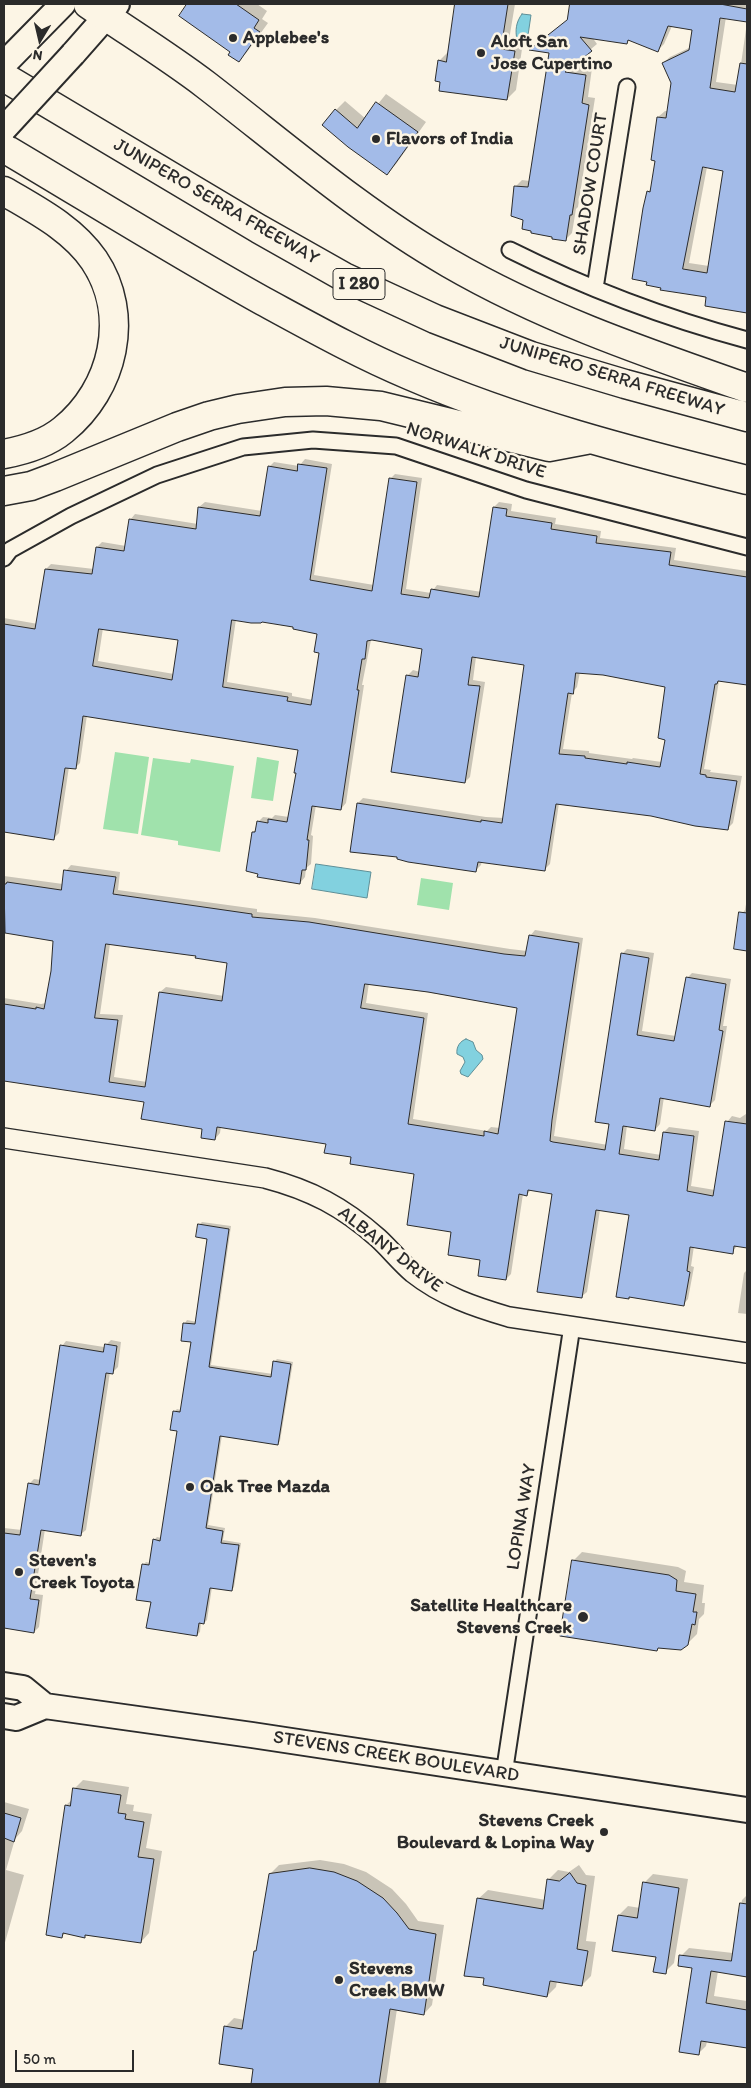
<!DOCTYPE html>
<style>
body{margin:0}
#map{position:relative;width:751px;height:2088px;overflow:hidden;background:#fcf5e5;font-family:Itim,sans-serif}
canvas{display:block}
.frame{position:absolute;inset:0;border:5px solid #2b2b2b;pointer-events:none}
.north{position:absolute;left:15px;top:15px;width:50px;height:50px;-webkit-text-stroke:4px #fcf5e5;paint-order:stroke;rotate:189deg;font-size:14px;font-weight:700;line-height:20px;text-align:center;color:#2b2b2b}
.north::after{content:'';display:block;margin:auto;width:18px;height:22px;background:#2b2b2b;clip-path:polygon(50% 0,100% 100%,50% 72%,0 100%)}
.scale{position:absolute;left:15px;top:2050px;width:119px;height:22px;box-sizing:border-box;border:2px solid #2b2b2b;border-top:0;padding-left:6px;font-size:15px;line-height:18px;white-space:nowrap;color:#2b2b2b;-webkit-text-stroke:4px #fcf5e5;paint-order:stroke}
</style>
<div id="map">
<canvas width="751" height="2088"></canvas>
<div class="frame"></div>
<div class="north">N</div>
<div class="scale">50 m</div>
</div>
<script>
const ctx = document.querySelector('canvas').getContext('2d');
ctx.lineJoin = 'round';
function fill(path, color) { ctx.fillStyle = color; ctx.fill(path, 'evenodd'); }
function stroke(path, color, width, dash) { ctx.strokeStyle = color; ctx.lineWidth = width; ctx.lineCap = dash ? 'butt' : 'round'; ctx.setLineDash(dash || []); ctx.stroke(path); }
function write(font, color, halo, rows, align = 'center') {
  ctx.font = font + ' Itim,sans-serif'; ctx.lineWidth = 5; ctx.setLineDash([]); ctx.textBaseline = 'middle'; ctx.strokeStyle = halo; ctx.fillStyle = color; for (const [text, x, y, turn = 0] of rows) {
    ctx.save(); ctx.translate(x, y); ctx.rotate((+turn || 0) * Math.PI / 180); ctx.textAlign = isNaN(turn) ? turn : align; if (halo) ctx.strokeText(text, 0, 0); ctx.fillText(text, 0, 0); ctx.restore();
  }
}
fill(new Path2D(`
 M 115,752 L 149,757 L 138,834 L 103,829 Z
 M 257,757 L 279,761 L 273,801 L 251,798 Z
 M 153,758 L 190,763 L 191,759 L 234,766 L 220,852 L 178,845 L 178,841 L 141,835 Z
 M 421,878 L 453,883 L 449,910 L 417,905 Z`), '#a0e2ac');
const water = new Path2D(`
 M 522,14 L 531,15 L 527,42 L 517,40 C 515,30 516,22 522,14 Z
 M 316,864 L 371,872 L 367,898 L 312,889 Z
 M 466,1039 L 473,1042 L 476,1050 L 482,1055 L 483,1059 L 468,1077 L 461,1074 L 460,1071 L 465,1062 L 463,1057 L 457,1054 C 456,1047 460,1041 466,1039 Z`);
fill(water, '#82d1df');
stroke(water, '#5f8f97', 1);
fill(new Path2D(`
 M 189,4 L 257,4 L 267,11 L 262,19 L 268,23 L 247,52 L 239,60 L 232,51 L 181,15 Z
 M 456,4 L 515,4 L 509,40 L 523,42 L 516,90 L 507,99 L 442,81 L 439,61 L 448,52 Z
 M 571,4 L 747,4 L 747,22 L 726,17 L 716,82 L 738,85 L 747,22 L 747,312 L 706,305 L 707,296 L 662,289 L 648,192 L 652,188 L 656,160 L 658,117 L 665,111 L 668,111 L 673,83 L 663,63 L 670,57 L 691,47 L 693,29 L 672,26 L 664,44 L 658,50 L 630,39 L 626,43 L 592,37 L 597,44 L 572,65 L 592,68 L 588,97 L 595,98 L 578,207 L 576,209 L 572,233 L 565,240 L 554,236 L 524,219 L 516,186 L 522,180 L 530,181 L 550,52 L 531,49 L 569,19 ZM 707,167 L 725,170 L 709,266 L 689,263 Z
 M 386,94 L 426,122 L 396,164 L 387,173 L 336,110 L 345,101 L 366,119 Z
 M 305,459 L 332,464 L 314,575 L 374,585 L 390,479 L 395,474 L 422,478 L 406,589 L 431,593 L 437,585 L 482,592 L 494,507 L 499,502 L 512,504 L 511,511 L 556,518 L 555,524 L 601,531 L 600,538 L 676,548 L 674,560 L 747,571 L 747,684 L 719,681 L 704,769 L 711,770 L 710,772 L 742,776 L 733,823 L 728,828 L 651,815 L 559,803 L 550,864 L 545,869 L 482,861 L 481,865 L 476,870 L 358,803 L 363,798 L 486,817 L 504,818 L 526,664 L 476,657 L 473,680 L 485,682 L 470,777 L 465,782 L 407,676 L 413,670 L 420,672 L 423,648 L 371,640 L 362,685 L 364,685 L 346,803 L 341,809 L 316,805 L 311,835 L 313,836 L 311,864 L 306,868 L 305,877 L 300,883 L 253,832 L 257,829 L 258,822 L 263,817 L 272,818 L 275,815 L 289,817 L 298,772 L 299,749 L 87,715 L 80,763 L 75,768 L 69,767 L 59,833 L 54,838 L 4,831 L 4,618 L 38,624 L 46,569 L 51,564 L 94,569 L 97,547 L 102,542 L 126,546 L 130,520 L 135,514 L 198,524 L 199,507 L 205,502 L 262,511 L 269,467 L 274,462 L 299,466 ZM 236,619 L 262,621 L 295,626 L 319,633 L 320,652 L 313,700 L 292,696 L 292,693 L 227,682 ZM 103,628 L 179,638 L 174,674 L 98,661 ZM 580,672 L 603,674 L 667,686 L 666,739 L 662,762 L 633,758 L 632,759 L 589,753 L 589,751 L 563,749 L 572,693 L 577,687 Z
 M 71,865 L 120,872 L 118,890 L 257,909 L 257,912 L 315,918 L 510,949 L 527,951 L 530,936 L 535,930 L 583,938 L 554,1136 L 608,1145 L 622,954 L 627,949 L 654,953 L 642,1031 L 676,1036 L 687,978 L 692,973 L 731,979 L 723,1026 L 727,1026 L 715,1100 L 710,1105 L 664,1097 L 660,1124 L 655,1130 L 627,1125 L 624,1149 L 661,1155 L 664,1132 L 669,1127 L 699,1131 L 691,1186 L 715,1190 L 727,1122 L 732,1116 L 740,1118 L 746,1114 L 747,1106 L 747,1247 L 738,1245 L 732,1252 L 694,1246 L 691,1266 L 694,1267 L 688,1299 L 683,1305 L 630,1296 L 629,1298 L 630,1214 L 600,1210 L 587,1292 L 581,1297 L 554,1193 L 531,1190 L 527,1194 L 523,1194 L 511,1274 L 506,1279 L 481,1259 L 453,1231 L 416,1173 L 352,1156 L 327,1142 L 221,1126 L 220,1133 L 215,1139 L 204,1127 L 145,1101 L 4,1080 L 4,998 L 41,1004 L 46,1003 L 52,971 L 54,940 L 4,932 L 4,876 L 63,884 L 66,871 ZM 110,944 L 197,955 L 229,962 L 224,996 L 166,987 L 160,992 L 147,1082 L 114,1077 L 123,1015 L 100,1014 ZM 369,983 L 519,1007 L 500,1128 L 491,1127 L 487,1131 L 413,1119 L 428,1013 L 366,1003 Z
 M 747,898 L 747,950 L 736,948 L 740,916 L 745,910 Z
 M 202,1222 L 231,1226 L 211,1365 L 273,1374 L 274,1362 L 277,1359 L 293,1362 L 280,1441 L 278,1444 L 222,1435 L 208,1525 L 225,1528 L 223,1540 L 241,1543 L 234,1587 L 232,1590 L 212,1587 L 207,1620 L 204,1623 L 201,1622 L 200,1632 L 197,1635 L 152,1601 L 143,1565 L 146,1562 L 150,1563 L 154,1540 L 157,1537 L 162,1538 L 179,1430 L 174,1412 L 177,1409 L 181,1410 L 192,1341 L 185,1323 L 187,1320 L 197,1322 L 209,1238 L 199,1225 Z
 M 747,1270 L 747,1314 L 738,1313 L 744,1273 Z
 M 111,1340 L 121,1342 L 118,1367 L 113,1372 L 110,1372 L 86,1530 L 81,1534 L 45,1529 L 35,1594 L 43,1595 L 39,1627 L 34,1632 L 4,1627 L 4,1528 L 22,1530 L 29,1484 L 34,1479 L 41,1480 L 62,1346 L 66,1341 L 104,1347 Z
 M 582,1552 L 678,1567 L 686,1571 L 684,1582 L 704,1585 L 702,1603 L 705,1603 L 704,1614 L 699,1619 L 697,1634 L 687,1644 L 659,1647 L 657,1649 L 573,1561 Z
 M 83,1780 L 129,1787 L 126,1804 L 134,1805 L 133,1811 L 152,1814 L 146,1848 L 162,1851 L 149,1933 L 141,1942 L 66,1933 L 62,1936 L 66,1805 L 73,1799 L 74,1789 Z
 M 4,1802 L 29,1809 L 22,1831 L 15,1839 L 6,1870 L 24,1875 L 4,1946 Z
 M 320,1860 L 344,1864 L 366,1872 L 392,1889 L 406,1904 L 418,1921 L 444,1925 L 432,2005 L 424,2014 L 397,2009 L 386,2084 L 252,2084 L 254,2067 L 225,2027 L 234,2018 L 245,2020 L 255,1951 L 258,1948 L 270,1874 L 279,1865 Z
 M 579,1865 L 586,1875 L 595,1876 L 586,1941 L 596,1942 L 591,1976 L 582,1985 L 557,1981 L 556,1987 L 547,1996 L 478,1899 L 488,1890 L 546,1900 L 549,1879 L 558,1870 L 569,1872 Z
 M 653,1874 L 688,1879 L 674,1963 L 665,1972 L 657,1956 L 619,1915 L 628,1906 L 640,1908 L 644,1883 Z
 M 747,1895 L 747,1975 L 718,1971 L 714,1996 L 747,2001 L 747,2047 L 707,2041 L 706,2046 L 698,2054 L 694,1967 L 681,1956 L 689,1948 L 733,1953 L 742,1900 Z`), '#0003');
const building = new Path2D(`
 M 187,4 L 236,4 L 259,20 L 254,28 L 260,32 L 239,62 L 228,55 L 230,52 L 179,16 Z
 M 455,4 L 508,4 L 501,49 L 515,51 L 507,100 L 439,91 L 440,82 L 435,81 L 438,60 L 446,62 Z
 M 570,4 L 720,4 L 747,9 L 747,22 L 720,18 L 710,88 L 735,92 L 740,63 L 747,64 L 747,313 L 705,306 L 706,297 L 660,290 L 661,288 L 646,285 L 647,282 L 632,279 L 643,208 L 647,191 L 650,192 L 655,161 L 651,160 L 657,117 L 666,118 L 671,83 L 662,63 L 689,50 L 692,30 L 668,26 L 658,52 L 628,40 L 627,44 L 580,37 L 592,51 L 565,72 L 586,75 L 582,103 L 589,105 L 572,215 L 570,215 L 566,241 L 552,239 L 552,237 L 531,233 L 531,231 L 522,229 L 523,220 L 511,216 L 514,186 L 528,187 L 549,53 L 529,50 L 567,20 ZM 703,167 L 723,171 L 707,273 L 683,269 Z
 M 376,102 L 418,132 L 387,175 L 348,147 L 322,125 L 335,109 L 357,128 Z
 M 298,464 L 327,468 L 310,580 L 372,591 L 389,478 L 417,482 L 401,594 L 429,598 L 431,589 L 479,597 L 493,507 L 507,509 L 506,516 L 552,523 L 551,529 L 597,536 L 596,543 L 671,552 L 669,565 L 747,577 L 747,685 L 718,681 L 717,684 L 715,684 L 700,774 L 706,775 L 706,777 L 737,781 L 728,830 L 695,826 L 651,816 L 556,804 L 545,871 L 478,862 L 476,872 L 408,862 L 397,859 L 397,857 L 350,852 L 357,803 L 481,822 L 481,820 L 502,823 L 524,665 L 472,657 L 468,685 L 480,686 L 465,783 L 391,772 L 406,675 L 418,677 L 422,649 L 372,640 L 367,641 L 365,659 L 362,659 L 357,690 L 359,690 L 341,810 L 312,806 L 307,840 L 309,840 L 306,870 L 302,870 L 300,884 L 257,877 L 258,874 L 246,871 L 252,832 L 255,832 L 257,821 L 268,823 L 268,819 L 287,822 L 296,773 L 294,773 L 298,750 L 83,716 L 76,769 L 65,768 L 54,840 L 4,832 L 4,624 L 35,629 L 45,569 L 92,574 L 96,547 L 124,551 L 129,519 L 196,529 L 198,507 L 260,516 L 268,466 L 297,471 ZM 232,620 L 251,623 L 261,623 L 262,622 L 293,627 L 293,629 L 317,634 L 314,652 L 319,653 L 311,705 L 287,701 L 288,697 L 223,687 ZM 99,629 L 178,640 L 172,680 L 93,666 ZM 576,673 L 603,675 L 665,687 L 658,738 L 665,740 L 660,767 L 627,762 L 627,764 L 585,758 L 585,756 L 559,754 L 568,693 L 573,694 Z
 M 64,870 L 116,877 L 113,894 L 252,914 L 252,917 L 309,922 L 504,954 L 525,956 L 529,935 L 579,943 L 552,1120 L 550,1141 L 553,1142 L 605,1150 L 609,1124 L 595,1122 L 621,953 L 649,958 L 637,1035 L 674,1041 L 686,977 L 726,984 L 719,1030 L 723,1031 L 710,1107 L 660,1098 L 655,1131 L 623,1126 L 619,1154 L 659,1160 L 663,1132 L 694,1136 L 687,1191 L 713,1196 L 725,1121 L 747,1124 L 747,1248 L 734,1246 L 733,1254 L 690,1247 L 687,1271 L 690,1272 L 684,1306 L 629,1297 L 629,1299 L 616,1297 L 629,1215 L 596,1210 L 582,1298 L 537,1292 L 552,1194 L 528,1190 L 527,1196 L 519,1194 L 506,1280 L 478,1276 L 480,1260 L 448,1255 L 451,1232 L 407,1225 L 414,1174 L 350,1164 L 351,1157 L 324,1153 L 326,1144 L 217,1127 L 215,1140 L 201,1138 L 202,1129 L 141,1119 L 144,1102 L 4,1081 L 4,1004 L 36,1009 L 36,1007 L 44,1009 L 51,971 L 53,941 L 5,933 L 4,884 L 6,884 L 7,882 L 61,890 ZM 106,944 L 188,955 L 196,956 L 195,958 L 227,963 L 222,1001 L 159,992 L 145,1087 L 109,1082 L 118,1020 L 95,1018 ZM 365,984 L 428,992 L 517,1008 L 498,1134 L 484,1131 L 484,1136 L 408,1124 L 424,1018 L 361,1008 Z
 M 739,912 L 747,913 L 747,951 L 734,949 Z
 M 198,1224 L 229,1229 L 209,1367 L 271,1377 L 273,1361 L 291,1364 L 278,1445 L 220,1436 L 206,1528 L 223,1531 L 221,1543 L 239,1545 L 232,1591 L 210,1588 L 204,1624 L 199,1623 L 197,1636 L 146,1628 L 151,1602 L 136,1600 L 142,1564 L 149,1565 L 153,1539 L 160,1541 L 177,1431 L 170,1430 L 173,1411 L 180,1412 L 191,1342 L 181,1341 L 183,1323 L 195,1324 L 207,1239 L 196,1237 Z
 M 105,1344 L 117,1346 L 113,1374 L 106,1373 L 81,1536 L 41,1530 L 30,1599 L 39,1600 L 34,1633 L 4,1628 L 4,1533 L 20,1535 L 28,1483 L 39,1485 L 60,1345 L 103,1352 Z
 M 572,1560 L 669,1575 L 677,1580 L 676,1591 L 696,1594 L 693,1612 L 697,1612 L 695,1625 L 692,1624 L 688,1645 L 681,1650 L 658,1648 L 657,1651 L 560,1636 Z
 M 73,1788 L 121,1795 L 118,1813 L 126,1814 L 125,1819 L 144,1822 L 138,1857 L 154,1859 L 141,1943 L 85,1935 L 85,1938 L 63,1933 L 62,1938 L 46,1935 L 65,1805 L 70,1806 Z
 M 4,1813 L 21,1818 L 14,1842 L 4,1838 Z
 M 310,1868 L 334,1872 L 357,1881 L 383,1898 L 397,1913 L 409,1929 L 436,1934 L 424,2015 L 390,2009 L 379,2084 L 251,2084 L 253,2069 L 219,2064 L 224,2026 L 242,2029 L 254,1951 L 256,1951 L 269,1874 Z
 M 570,1873 L 577,1883 L 586,1885 L 577,1949 L 588,1951 L 582,1986 L 550,1981 L 547,1997 L 483,1985 L 484,1978 L 464,1976 L 477,1898 L 543,1909 L 547,1879 L 559,1881 Z
 M 643,1882 L 679,1888 L 666,1974 L 653,1972 L 656,1957 L 612,1951 L 618,1915 L 637,1918 Z
 M 740,1903 L 747,1904 L 747,1977 L 711,1971 L 706,2003 L 747,2010 L 747,2048 L 701,2041 L 699,2055 L 679,2052 L 692,1968 L 678,1966 L 679,1955 L 731,1961 Z`);
fill(building, '#a3bbe8');
stroke(building, '#2b2b2b', 1);
const minor = new Path2D(`
 M 510,250 C 586,288 665,318 747,340
 M 595,288 L 627,87
 M 4,558 L 10,550 L 71,516 L 157,475 L 243,447 L 313,440 L 396,446 L 526,490 L 747,547
 M 504,1774 L 572,1326`);
const tertiary = new Path2D(`
 M 4,1138 L 265,1178 C 311,1190 343,1207 378,1238 C 390,1249 401,1263 413,1273 C 442,1296 475,1307 509,1317 L 747,1353`);
const primary = new Path2D(`
 M 73,54 L 117,4
 M 4,64 L 63,4
 M 4,1685 L 23,1688 L 45,1706
 M 4,1716 L 16,1718 L 45,1706 L 252,1735 L 747,1810`);
const motorway = new Path2D(`
 M 88,4 C 127,31 168,56 206,85 C 285,146 362,213 449,263 C 544,318 644,352 747,388
 M 4,77 L 259,229 L 344,277 L 435,319 L 531,356 L 625,384 L 747,417
 M 4,148 C 90,199 175,252 263,301 C 311,327 359,354 409,375 C 518,422 633,452 747,480
 M 4,191 C 36,210 72,228 94,260 C 131,315 114,389 63,430 C 46,444 25,450 4,454
 M 4,491 L 31,486 L 55,477 L 177,427 L 209,416 L 238,409 L 285,402 L 326,401 L 381,406 L 549,447 L 586,440`);
stroke(minor, '#2b2b2b', 19);
stroke(tertiary, '#2b2b2b', 22);
stroke(primary, '#2b2b2b', 28);
stroke(motorway, '#2b2b2b', 31);
stroke(minor, '#fcf5e5', 15);
stroke(tertiary, '#fcf5e5', 19);
stroke(primary, '#fcf5e5', 24);
stroke(motorway, '#fcf5e5', 28);
const primaryBridge = new Path2D(`
 M 4,129 L 73,54`);
stroke(primaryBridge, '#2b2b2b', 28, []);
stroke(primaryBridge, '#fcf5e5', 24);
for (const [x, y, r, color] of [
 [233,38,5,"#2b2b2b"],
 [481,53,5,"#2b2b2b"],
 [376,139,5,"#2b2b2b"],
 [190,1487,5,"#2b2b2b"],
 [19,1572,5,"#2b2b2b"],
 [583,1617,6,"#2b2b2b"],
 [604,1832,5,"#2b2b2b"],
 [339,1980,5,"#2b2b2b"]
]) { const dot = new Path2D(); dot.arc(x, y, r, 0, 2 * Math.PI); ctx.fillStyle = color; ctx.fill(dot); stroke(dot, '#fcf5e5', 2); }
for (const [x, y, w] of [
 [359,284,52]
]) { const box = new Path2D(); box.roundRect(x - w / 2, y - 15.5, w, 31, 4); ctx.fillStyle = '#fcf5e5'; ctx.fill(box); stroke(box, '#2b2b2b', 1); }
write('bold 18px', '#2b2b2b', null, [
 ["I 280",359,284]
]);
write('bold 19px', '#2b2b2b', '#fcf5e5', [
 ["Applebee's",243,38],
 ["Aloft San",491,42],
 ["Jose Cupertino",491,64],
 ["Flavors of India",386,139],
 ["Oak Tree Mazda",200,1487],
 ["Steven's",29,1561],
 ["Creek Toyota",29,1583],
 ["Satellite Healthcare",572,1606,"right"],
 ["Stevens Creek",572,1628,"right"],
 ["Stevens Creek",594,1821,"right"],
 ["Boulevard & Lopina Way",594,1843,"right"],
 ["Stevens",349,1969],
 ["Creek BMW",349,1991]
], 'left');
write('19px', '#2b2b2b', '#fcf5e5', [
 ["SHADOW COURT",591,184,-81],
 ["JUNIPERO SERRA FREEWAY",216,202,30],
 ["JUNIPERO SERRA FREEWAY",612,377,17],
 ["NORWALK DRIVE",476,451,18],
 ["ALBANY DRIVE",390,1250,38],
 ["LOPINA WAY",522,1517,-81],
 ["STEVENS CREEK BOULEVARD",396,1757,9]
]);
</script>
